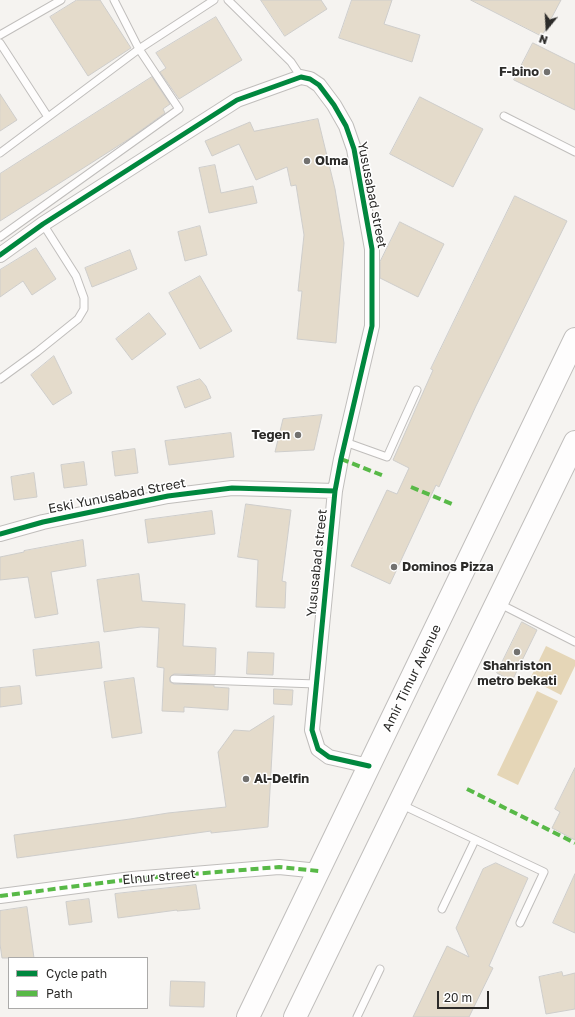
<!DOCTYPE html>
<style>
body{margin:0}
#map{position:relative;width:575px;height:1017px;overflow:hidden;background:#f5f3f0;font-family:"Golos Text",sans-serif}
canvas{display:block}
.legend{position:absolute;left:8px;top:957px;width:140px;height:52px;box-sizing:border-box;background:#fff;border:1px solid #abaaa9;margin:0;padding:5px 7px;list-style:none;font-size:12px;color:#2c2b29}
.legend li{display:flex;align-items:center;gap:8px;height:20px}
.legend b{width:20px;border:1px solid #abaaa9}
.north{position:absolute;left:527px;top:8px;width:40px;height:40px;-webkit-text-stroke:3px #fff;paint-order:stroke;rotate:198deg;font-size:11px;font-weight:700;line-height:16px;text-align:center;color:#2c2b29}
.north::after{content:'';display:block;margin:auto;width:14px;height:18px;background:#2c2b29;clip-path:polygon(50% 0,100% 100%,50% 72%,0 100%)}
.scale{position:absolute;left:437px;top:991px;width:52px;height:18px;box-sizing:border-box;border:2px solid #2c2b29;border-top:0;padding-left:5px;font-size:12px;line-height:14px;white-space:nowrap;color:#2c2b29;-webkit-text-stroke:3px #fff;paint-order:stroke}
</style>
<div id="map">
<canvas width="575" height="1017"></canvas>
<ul class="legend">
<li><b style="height:5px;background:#00873e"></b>Cycle path</li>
<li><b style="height:5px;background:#58b947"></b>Path</li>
</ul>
<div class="north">N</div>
<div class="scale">20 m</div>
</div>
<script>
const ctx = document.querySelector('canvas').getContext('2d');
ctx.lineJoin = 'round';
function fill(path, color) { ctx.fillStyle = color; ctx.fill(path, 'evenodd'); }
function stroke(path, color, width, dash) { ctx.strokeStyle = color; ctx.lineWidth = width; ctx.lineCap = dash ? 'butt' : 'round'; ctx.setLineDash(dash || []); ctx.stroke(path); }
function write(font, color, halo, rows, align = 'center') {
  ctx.font = font + ' "Golos Text",sans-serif'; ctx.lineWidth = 3; ctx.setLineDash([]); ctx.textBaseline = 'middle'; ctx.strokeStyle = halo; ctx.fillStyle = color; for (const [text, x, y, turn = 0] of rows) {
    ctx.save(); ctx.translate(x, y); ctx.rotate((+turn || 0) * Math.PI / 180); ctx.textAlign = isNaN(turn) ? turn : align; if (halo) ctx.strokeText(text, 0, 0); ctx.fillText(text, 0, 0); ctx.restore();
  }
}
fill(new Path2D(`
 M 546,646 L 575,660 L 575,666 L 561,695 L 530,679 Z
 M 537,691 L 558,701 L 518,785 L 497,775 Z`), '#e5d6b7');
const building = new Path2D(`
 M 77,0 L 100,0 L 131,48 L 88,76 L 50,17 Z
 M 261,0 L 321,0 L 327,9 L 285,36 Z
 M 352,0 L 392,0 L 384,24 L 420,35 L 412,62 L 339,38 Z
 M 471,0 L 561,0 L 542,36 Z
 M 216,17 L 242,60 L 179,99 L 160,72 L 166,68 L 156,53 Z
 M 533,43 L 575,64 L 575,110 L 514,80 Z
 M 152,77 L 170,104 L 163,109 L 165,113 L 129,139 L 0,221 L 0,174 Z
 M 0,94 L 17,120 L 0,131 Z
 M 420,97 L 483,129 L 453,187 L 390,154 Z
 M 318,119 L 335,189 L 344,243 L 336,343 L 297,339 L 302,291 L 298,291 L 304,235 L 296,185 L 291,186 L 287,167 L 256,180 L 239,144 L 212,156 L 205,141 L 250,122 L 254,131 Z
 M 215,165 L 221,193 L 253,186 L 257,203 L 209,213 L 199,168 Z
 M 515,196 L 567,221 L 476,406 L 439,487 L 436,485 L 390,584 L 351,566 L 387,490 L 397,494 L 409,468 L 393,460 L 433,370 L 431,369 Z
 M 400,222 L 444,244 L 418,297 L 380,278 L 380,262 Z
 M 200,226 L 207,255 L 185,261 L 178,232 Z
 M 36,248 L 56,279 L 32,295 L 23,281 L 0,297 L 0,270 Z
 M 130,250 L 137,269 L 92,287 L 85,268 Z
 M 200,276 L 232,331 L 200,349 L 169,293 Z
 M 149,313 L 166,334 L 132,360 L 116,339 Z
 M 54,356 L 72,393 L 53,405 L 31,375 Z
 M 200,379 L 206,386 L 211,398 L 185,408 L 177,387 Z
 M 322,415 L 314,450 L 275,452 L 283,419 Z
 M 231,433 L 234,457 L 169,465 L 165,441 Z
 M 135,449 L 138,473 L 115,476 L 112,452 Z
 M 84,462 L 87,485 L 64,488 L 61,465 Z
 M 34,473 L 37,497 L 14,500 L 11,477 Z
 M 246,504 L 291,510 L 282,581 L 286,582 L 285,608 L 256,607 L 258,560 L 238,557 Z
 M 212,511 L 215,534 L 148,543 L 145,520 Z
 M 83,540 L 86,566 L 51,572 L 58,614 L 35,618 L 28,577 L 0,580 L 0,557 L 24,552 L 24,551 Z
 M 139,574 L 142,601 L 185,604 L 183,646 L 216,648 L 215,675 L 174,674 L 170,677 L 170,682 L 174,684 L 214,685 L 214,687 L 229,688 L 228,710 L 184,707 L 184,712 L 162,711 L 164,668 L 157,667 L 159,628 L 141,627 L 104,632 L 97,580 Z
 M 522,622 L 537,630 L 512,681 L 497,673 Z
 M 99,642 L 102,668 L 36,676 L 33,650 Z
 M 248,652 L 274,653 L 273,675 L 247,674 Z
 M 134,678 L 142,733 L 112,738 L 104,682 Z
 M 20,686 L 22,704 L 0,707 L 0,688 Z
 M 274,689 L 293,690 L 292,705 L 274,704 Z
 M 274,716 L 268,827 L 211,833 L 211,831 L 17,858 L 14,835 L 130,819 L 168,813 L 226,807 L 218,752 L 234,730 L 249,731 Z
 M 575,768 L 575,840 L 552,828 L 560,812 L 555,809 Z
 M 496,863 L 528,878 L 489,966 L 493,968 L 469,1017 L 413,1017 L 447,946 L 469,957 L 456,928 L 483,869 Z
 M 575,874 L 575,933 L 553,923 Z
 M 196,885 L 200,909 L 177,911 L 177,910 L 118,918 L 115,894 Z
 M 89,899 L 92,922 L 69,925 L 66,902 Z
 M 27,907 L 34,958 L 2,958 L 0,944 L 0,911 Z
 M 562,972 L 563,976 L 575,973 L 575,1009 L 546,1014 L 539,977 Z
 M 171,981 L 205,982 L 204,1007 L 170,1006 Z`);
fill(building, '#e4dbcb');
stroke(building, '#cecdcb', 1);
const service = new Path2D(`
 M 114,0 L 139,49 L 214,0
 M 228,0 L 291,62 L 301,77
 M 0,35 L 61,0
 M 0,43 L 48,117
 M 504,116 L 575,152
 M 0,153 L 139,49 L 179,109 L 0,237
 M 0,379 L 37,352 L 78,319 L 84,309 L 84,298 L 76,276 L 43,224
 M 345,442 L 387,457 L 417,390
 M 498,603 L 575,642
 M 174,679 L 316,684
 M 400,804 L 544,872 L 520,923
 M 442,909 L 475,840
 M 357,1017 L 380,969`);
const minor = new Path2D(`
 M 0,255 L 43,224 L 237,100 L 301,77 L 310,79 L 319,85 L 334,105 L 346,126 L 354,149 L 372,249 L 372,326 L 341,459 L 335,491 L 312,730 L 318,749 L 329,757 L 369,766
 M 0,534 L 43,522 L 168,496 L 232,488 L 335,491
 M 0,896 L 132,879 L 279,867 L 319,871`);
const primary = new Path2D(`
 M 248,1017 L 575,339
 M 295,1017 L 575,442`);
stroke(service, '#c0bebc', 9);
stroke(minor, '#c0bebc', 16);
stroke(primary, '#c0bebc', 24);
stroke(service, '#fefdfd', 7);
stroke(minor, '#fefdfd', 14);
stroke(primary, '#fefdfd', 22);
stroke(new Path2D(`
 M 341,459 L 384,476
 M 411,487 L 452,504
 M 467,789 L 575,843
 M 0,896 L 132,879 L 279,867 L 319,871`), '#58b947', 4, [8, 4]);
stroke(new Path2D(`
 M 0,255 L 43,224 L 237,100 L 301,77 L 310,79 L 319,85 L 334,105 L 346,126 L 354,149 L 372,249 L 372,326 L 341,459 L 335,491 L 312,730 L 318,749 L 329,757 L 369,766
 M 0,534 L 43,522 L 168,496 L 232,488 L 335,491`), '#00873e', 5);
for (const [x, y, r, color] of [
 [547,72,4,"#72716f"],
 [307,161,4,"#72716f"],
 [298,435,4,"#72716f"],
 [394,567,4,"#72716f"],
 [517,652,4,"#72716f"],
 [246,779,4,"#72716f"]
]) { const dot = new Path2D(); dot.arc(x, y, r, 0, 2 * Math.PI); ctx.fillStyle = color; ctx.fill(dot); stroke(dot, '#fff', 1.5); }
write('bold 13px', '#2c2b29', '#fff', [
 ["F-bino",539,72,"right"],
 ["Olma",315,161],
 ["Tegen",290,435,"right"],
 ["Dominos Pizza",402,567],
 ["Shahriston",517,666,"center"],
 ["metro bekati",517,681,"center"],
 ["Al-Delfin",254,779]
], 'left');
write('13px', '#2c2b29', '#fff', [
 ["Yususabad street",372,195,79],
 ["Eski Yunusabad Street",117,496,-11],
 ["Yususabad street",317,563,-84],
 ["Amir Timur Avenue",412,678,-64],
 ["Elnur street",159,877,-5]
]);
</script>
